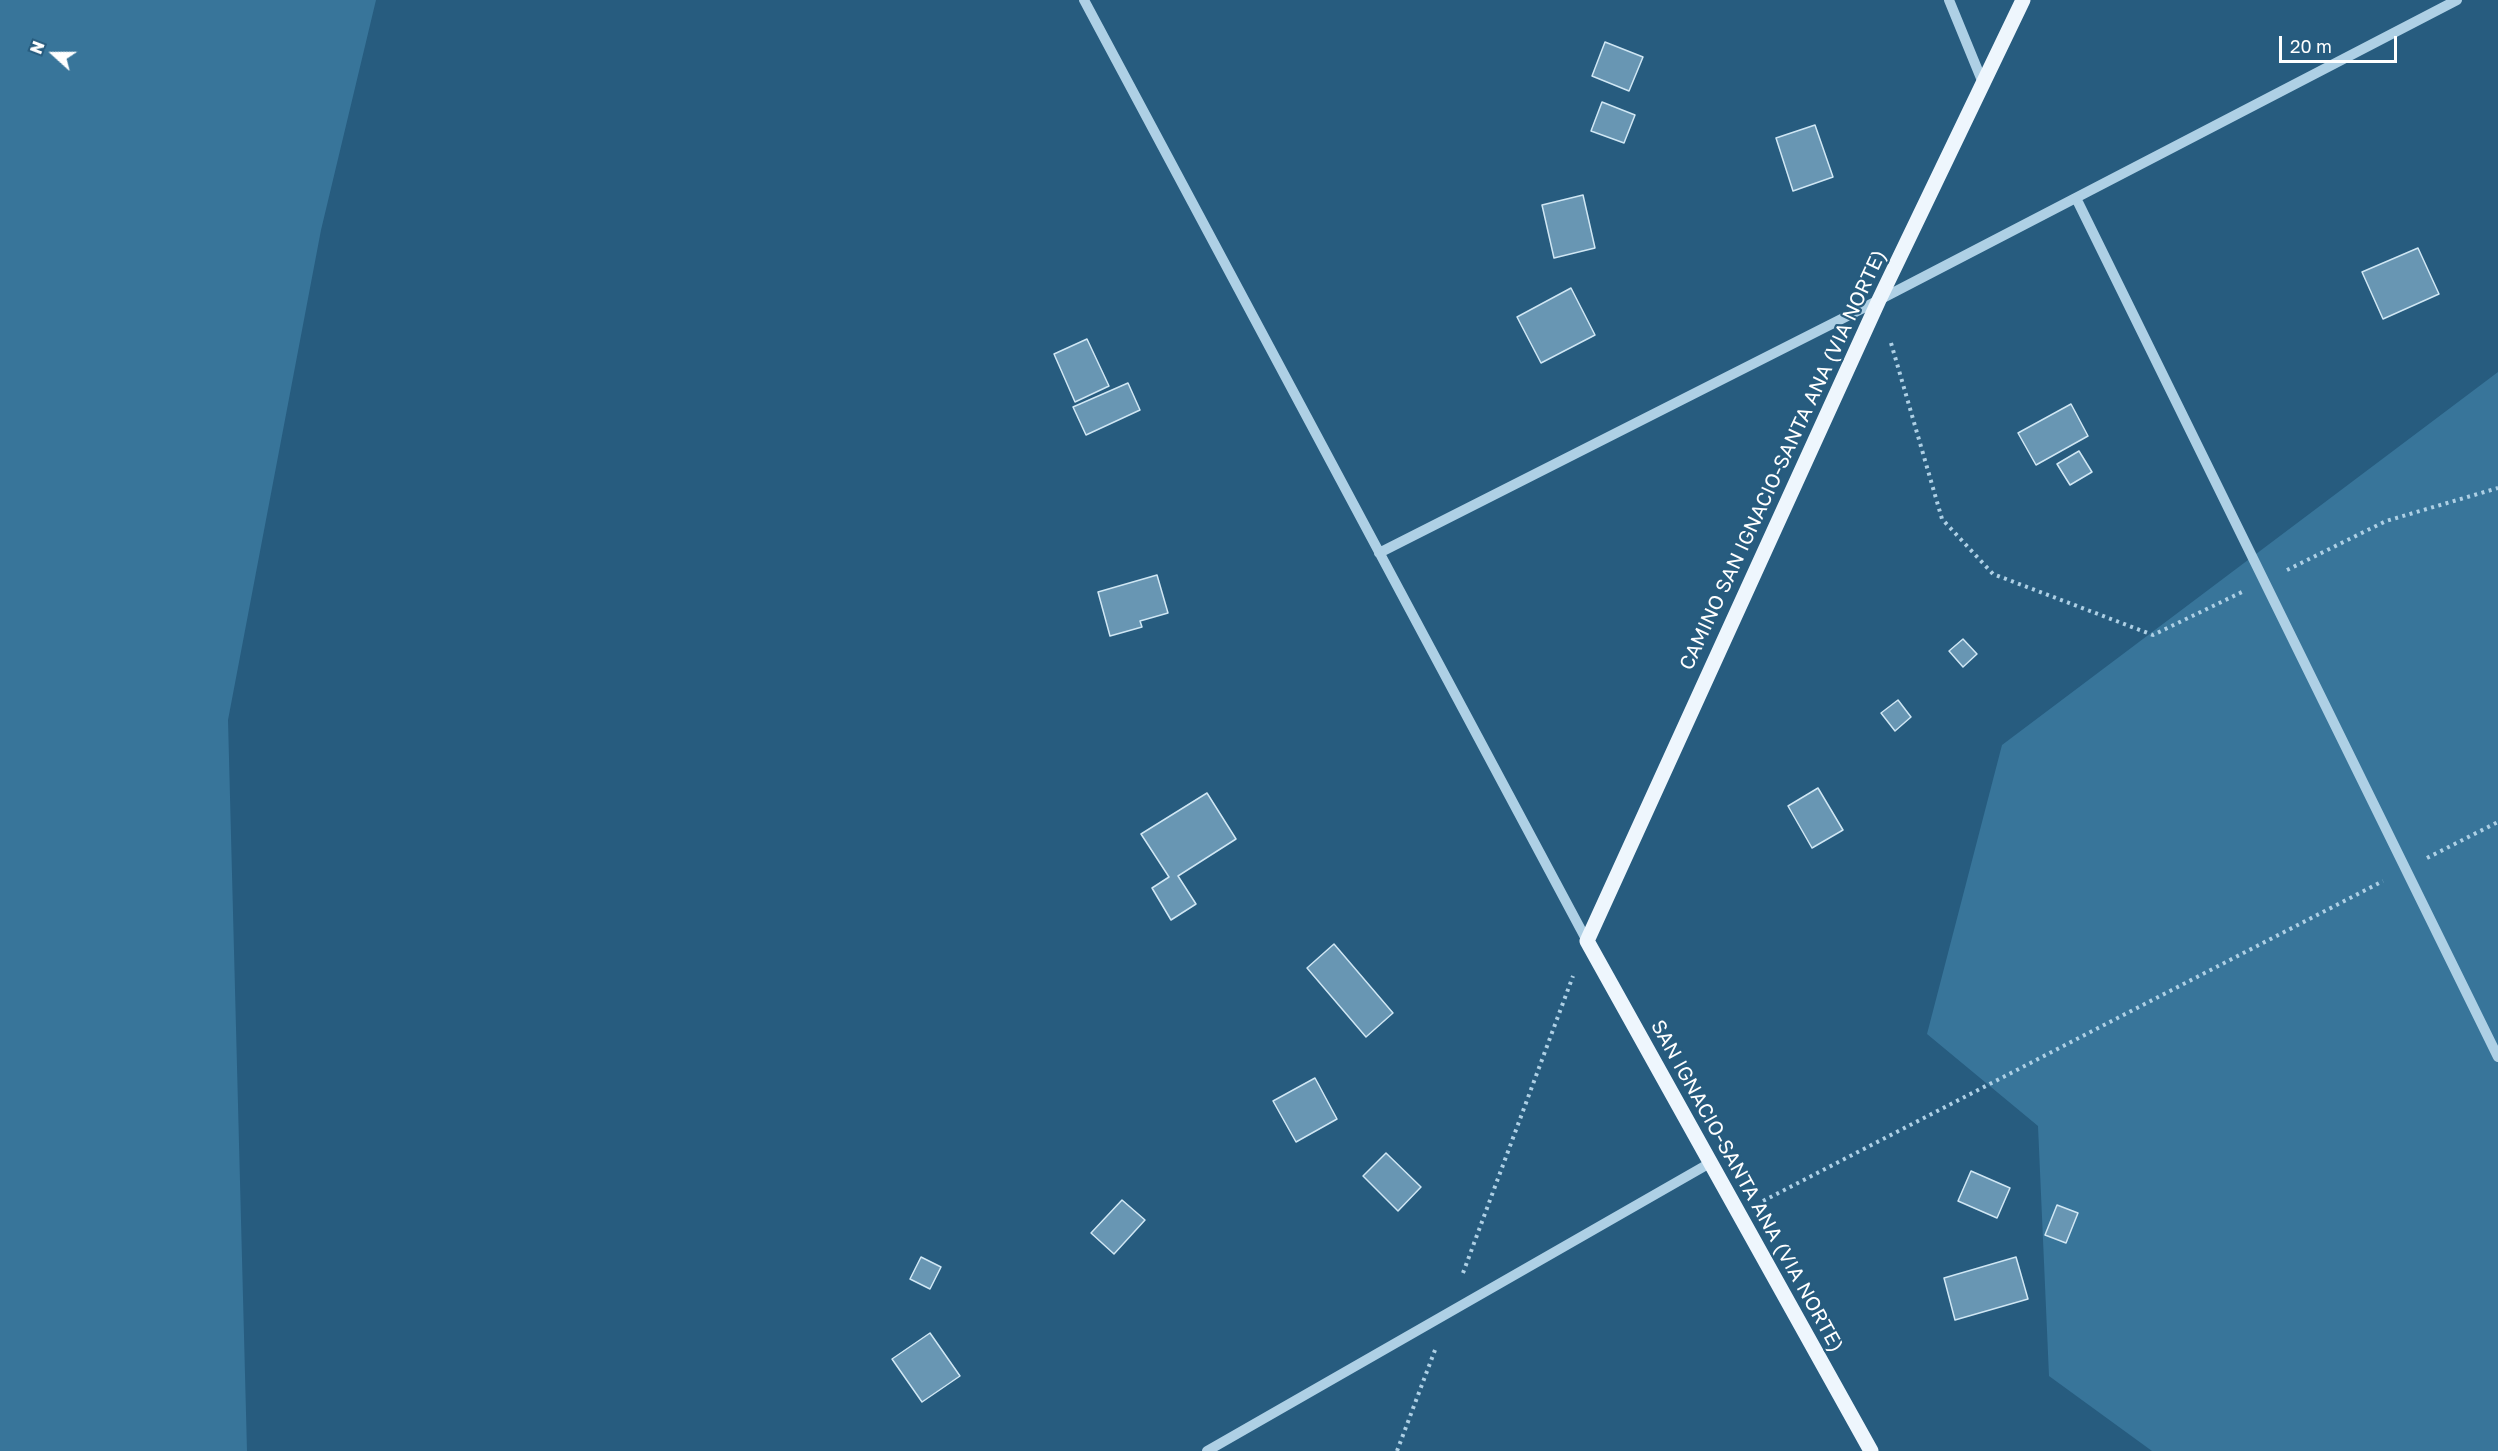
<!DOCTYPE html>
<style>
body{margin:0}
#map{position:relative;width:2498px;height:1451px;overflow:hidden;background:#275c7f;font-family:"Golos Text",sans-serif}
canvas{display:block}
.north{position:absolute;left:24px;top:24px;width:60px;height:60px;-webkit-text-stroke:4px #275c7f;paint-order:stroke;rotate:291deg;font-size:16px;font-weight:700;line-height:24px;text-align:center;color:#fff}
.north::after{content:'';display:block;margin:auto;width:21px;height:27px;background:#fff;clip-path:polygon(50% 0,100% 100%,50% 72%,0 100%)}
.scale{position:absolute;left:2279px;top:36px;width:118px;height:27px;box-sizing:border-box;border:3px solid #fff;border-top:0;padding-left:8px;font-size:18px;line-height:21px;white-space:nowrap;color:#fff;-webkit-text-stroke:4px #275c7f;paint-order:stroke}
</style>
<div id="map">
<canvas width="2498" height="1451"></canvas>
<div class="north">N</div>
<div class="scale">20 m</div>
</div>
<script>
const ctx = document.querySelector('canvas').getContext('2d');
ctx.lineJoin = 'round';
function fill(path, color) { ctx.fillStyle = color; ctx.fill(path, 'evenodd'); }
function stroke(path, color, width, dash) { ctx.strokeStyle = color; ctx.lineWidth = width; ctx.lineCap = dash ? 'butt' : 'round'; ctx.setLineDash(dash || []); ctx.stroke(path); }
function write(font, color, halo, rows, align = 'center') {
  ctx.font = font + ' "Golos Text",sans-serif'; ctx.lineWidth = 4.5; ctx.setLineDash([]); ctx.textBaseline = 'middle'; ctx.strokeStyle = halo; ctx.fillStyle = color; for (const [text, x, y, turn = 0] of rows) {
    ctx.save(); ctx.translate(x, y); ctx.rotate((+turn || 0) * Math.PI / 180); ctx.textAlign = isNaN(turn) ? turn : align; if (halo) ctx.strokeText(text, 0, 0); ctx.fillText(text, 0, 0); ctx.restore();
  }
}
fill(new Path2D(`
 M 0,0 L 376,0 L 321,230 L 228,720 L 247,1451 L 0,1451 Z
 M 2498,372 L 2498,1451 L 2152,1451 L 2049,1376 L 2038,1126 L 1927,1034 L 2002,745 Z`), '#38759a');
const building = new Path2D(`
 M 1605,42 L 1643,57 L 1629,91 L 1592,76 Z
 M 1602,102 L 1635,115 L 1624,143 L 1591,131 Z
 M 1815,125 L 1833,177 L 1793,191 L 1776,138 Z
 M 1583,195 L 1595,248 L 1554,258 L 1542,205 Z
 M 2418,248 L 2439,294 L 2383,319 L 2362,272 Z
 M 1571,288 L 1595,335 L 1541,363 L 1517,317 Z
 M 1087,339 L 1109,386 L 1075,402 L 1054,354 Z
 M 1128,383 L 1140,410 L 1086,435 L 1073,407 Z
 M 2071,404 L 2088,436 L 2036,465 L 2018,433 Z
 M 2079,451 L 2092,472 L 2070,485 L 2057,464 Z
 M 1157,575 L 1168,613 L 1140,621 L 1142,627 L 1110,636 L 1098,592 Z
 M 1963,639 L 1977,654 L 1963,667 L 1949,651 Z
 M 1898,700 L 1911,717 L 1895,731 L 1881,713 Z
 M 1818,788 L 1843,830 L 1812,848 L 1788,806 Z
 M 1207,793 L 1236,839 L 1178,876 L 1196,904 L 1171,920 L 1152,888 L 1169,877 L 1141,834 Z
 M 1334,944 L 1393,1013 L 1366,1037 L 1307,968 Z
 M 1315,1078 L 1337,1119 L 1296,1142 L 1273,1101 Z
 M 1386,1153 L 1421,1187 L 1398,1211 L 1363,1176 Z
 M 1971,1171 L 2010,1188 L 1997,1218 L 1958,1201 Z
 M 1122,1200 L 1145,1220 L 1114,1254 L 1091,1233 Z
 M 2057,1205 L 2078,1213 L 2066,1243 L 2045,1235 Z
 M 921,1257 L 941,1267 L 930,1289 L 910,1279 Z
 M 2016,1257 L 2028,1299 L 1955,1320 L 1944,1278 Z
 M 930,1333 L 960,1376 L 922,1402 L 892,1359 Z`);
fill(building, '#6896b3');
stroke(building, '#d0e7f4', 1.5);
stroke(new Path2D(`
 M 1891,343 L 1942,519 L 1993,574 L 2153,635 L 2242,592
 M 2287,570 L 2386,521 L 2498,488
 M 2427,858 L 2498,822
 M 1763,1201 L 2383,881
 M 1463,1273 L 1573,976
 M 1397,1451 L 1435,1350`), '#aed0e5', 4, [3, 4.5]);
stroke(new Path2D(`
 M 1084,0 L 1587,941
 M 1949,0 L 1983,83
 M 2076,198 L 2498,1057
 M 1379,553 L 1879,300 L 2457,0
 M 1207,1451 L 1710,1163`), '#aed0e5', 10);
stroke(new Path2D(`
 M 1871,1451 L 1587,941 L 1879,300 L 2023,0`), '#eef6fd', 15);
write('20px', '#fff', '#275c7f', [
 ["CAMINO SAN IGNACIO-SANTA ANA (VIA NORTE)",1783,460,-65],
 ["SAN IGNACIO-SANTA ANA (VIA NORTE)",1747,1186,61]
]);
</script>
